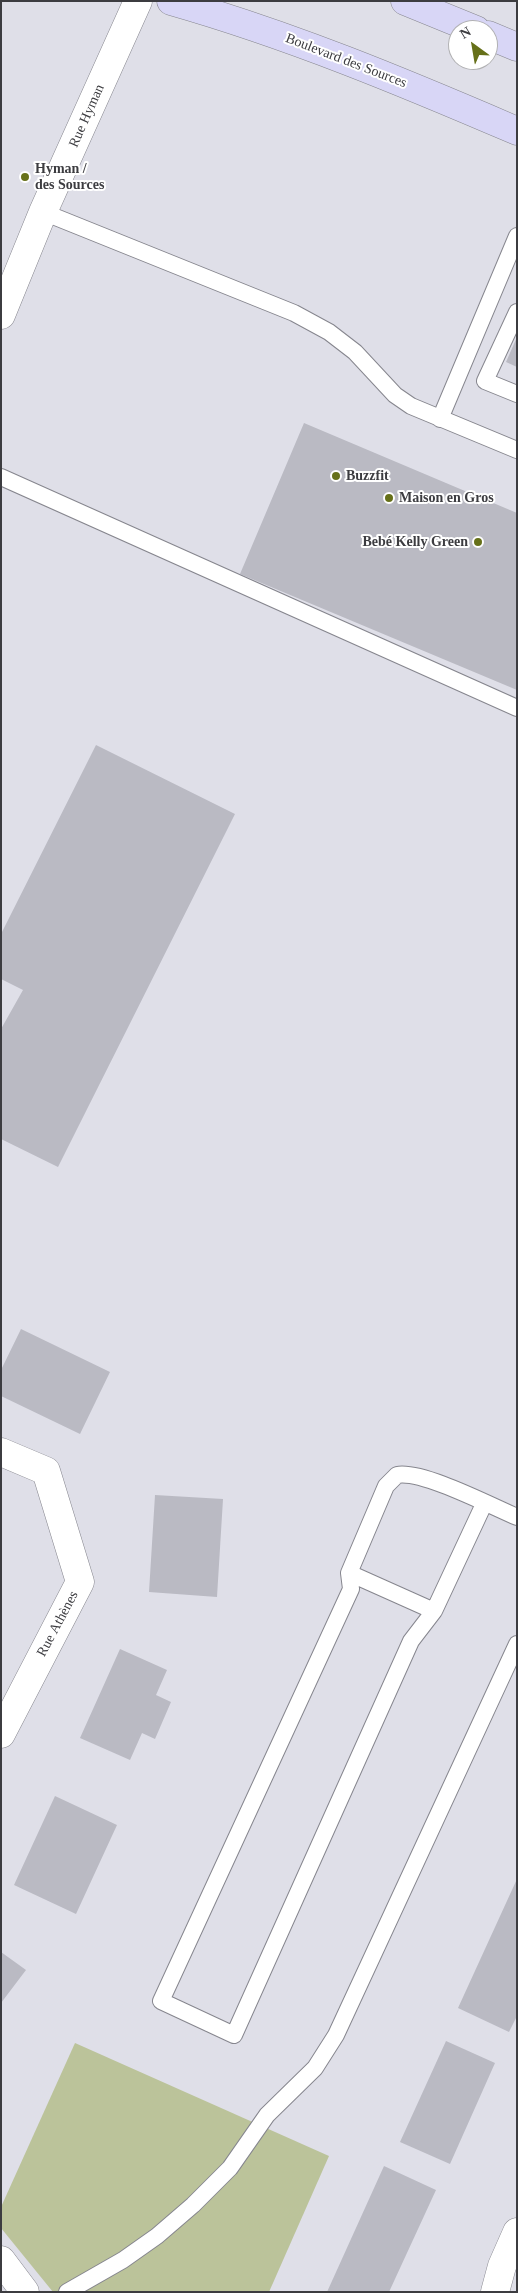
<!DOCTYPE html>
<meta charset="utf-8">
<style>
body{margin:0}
#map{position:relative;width:518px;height:2293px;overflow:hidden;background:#dfdfe8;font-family:Georgia,serif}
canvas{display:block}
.frame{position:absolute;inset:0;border:2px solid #3c3c40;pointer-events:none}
.north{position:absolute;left:448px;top:20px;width:50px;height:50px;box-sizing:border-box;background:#fff;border:1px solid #b1b1b3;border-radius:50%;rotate:328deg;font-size:14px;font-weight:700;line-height:20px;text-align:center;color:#3c3c40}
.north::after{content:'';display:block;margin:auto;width:18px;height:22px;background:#667019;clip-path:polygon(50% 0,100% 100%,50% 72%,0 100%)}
</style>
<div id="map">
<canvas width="518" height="2293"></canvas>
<div class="frame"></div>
<div class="north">N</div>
</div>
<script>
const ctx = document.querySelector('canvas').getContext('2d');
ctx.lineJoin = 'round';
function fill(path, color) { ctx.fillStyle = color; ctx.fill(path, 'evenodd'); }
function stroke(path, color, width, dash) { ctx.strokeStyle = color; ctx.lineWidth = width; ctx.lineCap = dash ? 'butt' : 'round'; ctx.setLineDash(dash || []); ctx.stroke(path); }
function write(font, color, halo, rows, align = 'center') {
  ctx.font = font + ' Georgia,serif'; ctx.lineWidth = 4; ctx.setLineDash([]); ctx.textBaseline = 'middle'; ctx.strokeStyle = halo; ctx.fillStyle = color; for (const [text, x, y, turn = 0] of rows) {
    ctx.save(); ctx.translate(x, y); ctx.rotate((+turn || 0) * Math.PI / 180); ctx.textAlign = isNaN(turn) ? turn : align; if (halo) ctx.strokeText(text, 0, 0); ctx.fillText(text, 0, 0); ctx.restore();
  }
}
fill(new Path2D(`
 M 75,2043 L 329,2156 L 269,2292 L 53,2292 L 1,2228 L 1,2207 Z`), '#bbc39a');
fill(new Path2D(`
 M 517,337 L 517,367 L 506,362 Z
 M 304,423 L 517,513 L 517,690 L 240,574 Z
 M 96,745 L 235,814 L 58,1167 L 1,1139 L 1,1029 L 23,990 L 1,979 L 1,934 Z
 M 21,1329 L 110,1372 L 80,1434 L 1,1396 L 1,1370 Z
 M 155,1495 L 223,1499 L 217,1597 L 149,1592 Z
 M 120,1649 L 167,1670 L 156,1695 L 171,1702 L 155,1739 L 142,1733 L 130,1760 L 80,1738 Z
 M 55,1796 L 117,1825 L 76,1914 L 14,1885 Z
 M 517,1879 L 517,2016 L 509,2032 L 458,2008 Z
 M 1,1952 L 26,1970 L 1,2003 Z
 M 446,2041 L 495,2063 L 450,2164 L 400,2142 Z
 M 384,2166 L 436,2190 L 389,2292 L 327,2292 Z`), '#babac3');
const service = new Path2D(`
 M 43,212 L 294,313 L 329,332 L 355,352 L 395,395 L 411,406 L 517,450
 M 517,312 L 485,381 L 517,394
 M 440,419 L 517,236
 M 1,477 L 517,708
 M 484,1504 L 434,1611 L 349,1573 L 386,1486 L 397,1475 C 422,1470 491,1506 517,1517
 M 349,1573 L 351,1589 L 161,2001 L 234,2035 L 411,1641 L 434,1611
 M 67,2292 L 123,2260 L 157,2236 L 193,2205 L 230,2168 L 267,2115 L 315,2068 L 336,2035 L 517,1644`);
const minor = new Path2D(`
 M 1,315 L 43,212 L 138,1
 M 1,1452 L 46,1471 L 80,1582 L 1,1734
 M 495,2292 L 502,2266 L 517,2232`);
const tertiary = new Path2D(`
 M 1,2260 L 25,2292`);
const secondary = new Path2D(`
 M 171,1 C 290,35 403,82 517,131
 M 405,1 L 476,30
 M 488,35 L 517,47`);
stroke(service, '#86868e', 18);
stroke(minor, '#86868e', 29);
stroke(tertiary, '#86868e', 29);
stroke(secondary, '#86868e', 29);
stroke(service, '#fff', 16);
stroke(minor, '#fff', 28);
stroke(tertiary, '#fff', 28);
stroke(secondary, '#d8d6f6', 28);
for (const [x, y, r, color] of [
 [25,177,5,"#667019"],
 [336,476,5,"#667019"],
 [389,498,5,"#667019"],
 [478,542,5,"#667019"]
]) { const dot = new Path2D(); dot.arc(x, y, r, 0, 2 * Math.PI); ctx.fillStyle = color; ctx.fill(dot); stroke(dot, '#fff', 2); }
write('14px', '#3c3c40', '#fff', [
 ["Boulevard des Sources",346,61,21],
 ["Rue Hyman",87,116,-66],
 ["Rue Athènes",58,1624,-62]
]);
write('bold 14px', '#3c3c40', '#fff', [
 ["Hyman /",35,169],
 ["des Sources",35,185],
 ["Buzzfit",346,476],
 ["Maison en Gros",399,498],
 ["Bebé Kelly Green",468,542,"right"]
], 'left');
</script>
